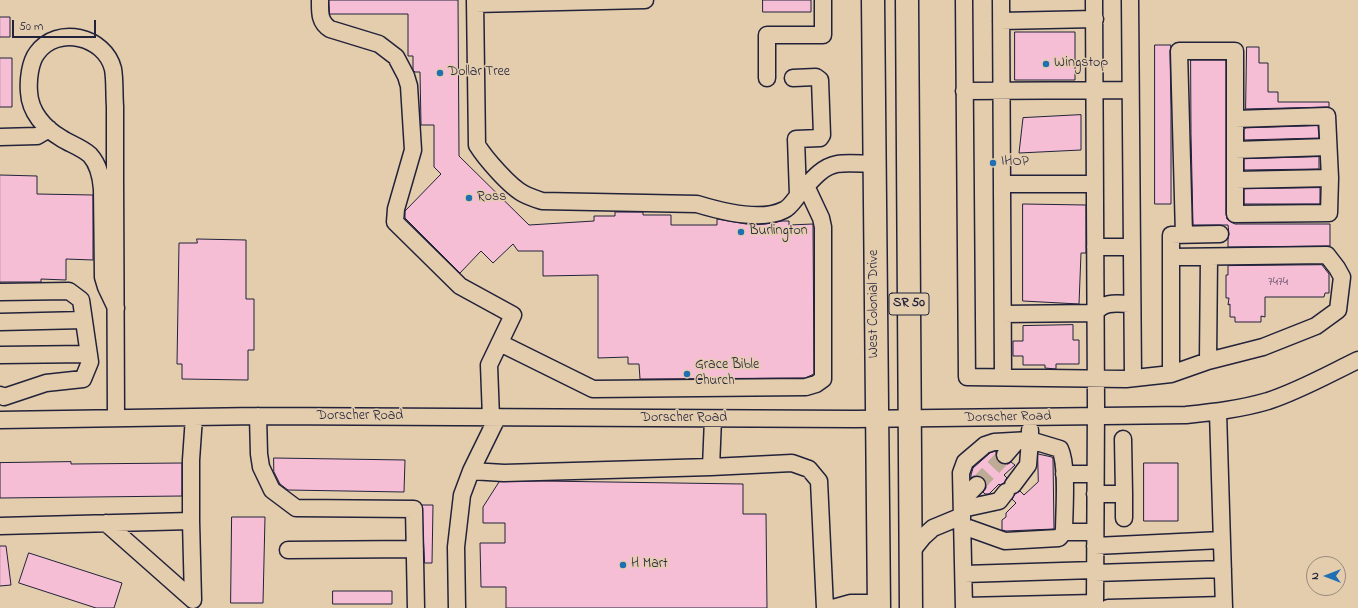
<!DOCTYPE html>
<style>
body{margin:0}
#map{position:relative;width:1358px;height:608px;overflow:hidden;background:#e4cdad;font-family:"Indie Flower",sans-serif}
canvas{display:block}
.north{position:absolute;left:1306px;top:556px;width:40px;height:40px;box-sizing:border-box;background:#e4cdad;border:1px solid #96897f;border-radius:50%;rotate:270deg;font-size:11px;font-weight:700;line-height:16px;text-align:center;color:#22223b}
.north::after{content:'';display:block;margin:auto;width:14px;height:18px;background:#1f6fb2;clip-path:polygon(50% 0,100% 100%,50% 72%,0 100%)}
.scale{position:absolute;left:12px;top:20px;width:84px;height:18px;box-sizing:border-box;border:2px solid #22223b;border-top:0;padding-left:5px;font-size:12px;line-height:14px;white-space:nowrap;color:#22223b;-webkit-text-stroke:3px #e4cdad;paint-order:stroke}
</style>
<div id="map">
<canvas width="1358" height="608"></canvas>
<div class="north">N</div>
<div class="scale">50 m</div>
</div>
<script>
const ctx = document.querySelector('canvas').getContext('2d');
ctx.lineJoin = 'round';
function fill(path, color) { ctx.fillStyle = color; ctx.fill(path, 'evenodd'); }
function stroke(path, color, width, dash) { ctx.strokeStyle = color; ctx.lineWidth = width; ctx.lineCap = dash ? 'butt' : 'round'; ctx.setLineDash(dash || []); ctx.stroke(path); }
function write(font, color, halo, rows, align = 'center') {
  ctx.font = font + ' "Indie Flower",sans-serif'; ctx.lineWidth = 3; ctx.setLineDash([]); ctx.textBaseline = 'middle'; ctx.strokeStyle = halo; ctx.fillStyle = color; for (const [text, x, y, turn = 0] of rows) {
    ctx.save(); ctx.translate(x, y); ctx.rotate((+turn || 0) * Math.PI / 180); ctx.textAlign = isNaN(turn) ? turn : align; if (halo) ctx.strokeText(text, 0, 0); ctx.fillText(text, 0, 0); ctx.restore();
  }
}
const building = new Path2D(`
 M 329,0 L 458,0 L 459,156 L 529,225 L 594,221 L 594,216 L 615,216 L 615,212 L 643,212 L 643,215 L 671,215 L 671,225 L 717,225 L 717,219 L 752,225 L 765,224 L 782,221 L 789,221 L 789,225 L 813,224 L 814,374 L 805,378 L 640,379 L 639,364 L 628,364 L 628,357 L 598,358 L 598,275 L 543,276 L 543,251 L 518,251 L 513,244 L 493,263 L 481,251 L 460,273 L 405,218 L 405,211 L 441,174 L 434,167 L 434,125 L 421,125 L 420,72 L 415,72 L 413,70 L 413,56 L 408,56 L 408,14 L 330,14 Z
 M 763,0 L 811,0 L 811,12 L 763,12 Z
 M 0,17 L 10,17 L 10,37 L 0,37 Z
 M 1015,32 L 1075,32 L 1075,80 L 1015,80 Z
 M 1155,45 L 1171,45 L 1170,51 L 1171,110 L 1171,204 L 1155,204 Z
 M 1247,47 L 1259,47 L 1259,63 L 1268,63 L 1268,92 L 1278,92 L 1278,102 L 1329,102 L 1329,107 L 1246,109 Z
 M 0,58 L 12,58 L 12,107 L 0,107 Z
 M 1191,60 L 1226,60 L 1226,214 L 1227,219 L 1231,222 L 1235,224 L 1330,224 L 1330,246 L 1228,247 L 1228,239 L 1229,234 L 1228,225 L 1193,225 L 1191,134 Z
 M 1081,115 L 1081,150 L 1019,153 L 1023,118 Z
 M 1318,126 L 1319,138 L 1244,140 L 1244,129 L 1246,128 Z
 M 1319,157 L 1319,169 L 1244,170 L 1244,159 Z
 M 0,175 L 37,176 L 37,194 L 93,195 L 93,260 L 66,259 L 66,280 L 41,279 L 41,282 L 0,282 Z
 M 1320,188 L 1320,204 L 1244,204 L 1244,189 Z
 M 1023,204 L 1086,205 L 1086,253 L 1081,253 L 1079,304 L 1023,301 Z
 M 197,239 L 246,240 L 246,299 L 254,299 L 254,350 L 248,350 L 248,380 L 182,379 L 182,364 L 177,364 L 179,243 L 197,243 Z
 M 1322,265 L 1329,274 L 1329,293 L 1325,293 L 1324,297 L 1265,297 L 1265,317 L 1261,316 L 1261,322 L 1235,322 L 1235,317 L 1230,317 L 1230,304 L 1228,305 L 1229,298 L 1226,298 L 1226,275 L 1228,275 L 1228,266 Z
 M 1073,325 L 1073,340 L 1079,340 L 1079,364 L 1056,364 L 1056,369 L 1045,368 L 1045,365 L 1023,365 L 1023,356 L 1013,356 L 1013,341 L 1023,341 L 1023,326 Z
 M 996,451 L 996,458 L 999,462 L 1004,464 L 1008,464 L 1011,462 L 1015,465 L 1004,475 L 1007,478 L 1004,483 L 1000,485 L 999,484 L 989,494 L 985,494 L 983,492 L 986,488 L 986,483 L 984,479 L 979,476 L 974,476 L 971,478 L 971,475 L 973,468 L 990,453 Z
 M 1038,454 L 1052,457 L 1053,459 L 1054,529 L 1006,531 L 1002,530 L 1002,520 L 1006,517 L 1006,513 L 1016,503 L 1012,499 L 1015,494 L 1020,491 L 1024,495 L 1038,482 Z
 M 274,458 L 405,460 L 404,492 L 288,490 L 280,484 L 274,472 Z
 M 71,462 L 71,464 L 182,463 L 182,496 L 0,498 L 0,463 Z
 M 1144,463 L 1178,463 L 1178,521 L 1144,521 Z
 M 541,481 L 743,484 L 743,514 L 766,514 L 767,608 L 506,608 L 506,587 L 481,587 L 480,543 L 505,543 L 505,523 L 483,523 L 483,507 L 499,482 Z
 M 422,505 L 433,505 L 432,563 L 425,563 Z
 M 232,517 L 265,517 L 263,603 L 231,603 Z
 M 0,546 L 6,546 L 11,585 L 0,586 Z
 M 29,553 L 122,583 L 114,608 L 96,608 L 19,583 Z
 M 333,591 L 392,591 L 392,604 L 333,604 Z`);
fill(building, '#f6bed5');
stroke(building, '#22223b', 1);
stroke(new Path2D(`
 M 977,485 L 1005,455`), '#bdab96', 16, [16, 8]);
const minor = new Path2D(`
 M 320,0 C 320,12 319,22 330,29 L 379,44 L 396,57 L 406,76 L 409,86 L 413,150 L 396,209 L 395,222 L 460,286 L 513,315 L 489,365 L 491,418
 M 475,0 L 477,145 C 485,158 510,187 524,194 C 530,197 536,199 542,201 L 697,204 C 720,211 761,222 784,210 C 791,207 796,197 801,192 C 811,181 821,167 837,164 C 848,162 863,164 874,164
 M 964,0 L 967,377 L 1126,379 L 1171,374 L 1208,361 L 1263,347 L 1316,326 L 1338,310 L 1342,277 L 1337,268 L 1327,255 L 1171,257 L 1171,374
 M 1001,0 L 1003,377
 M 1094,0 L 1096,404 L 1095,608
 M 1130,0 L 1133,378
 M 475,4 L 645,0
 M 1001,21 L 1095,19
 M 767,78 L 767,35 L 823,35 L 823,0
 M 793,78 L 816,77 L 820,80 L 822,135 L 820,138 L 796,139 L 798,195
 M 964,91 L 1130,90
 M 0,137 L 37,136 L 49,129
 M 1235,150 L 1328,147
 M 1235,180 L 1330,178
 M 1002,184 L 1095,184
 M 1184,235 L 1179,51 L 1235,51 L 1235,214 L 1329,213 L 1330,178 L 1327,116 L 1235,119
 M 1095,247 L 1132,247
 M 1171,257 L 1171,235 L 1220,234
 M 0,292 L 69,291 L 81,300 L 90,362 L 83,379 L 46,383 L 4,397 L 0,395
 M 116,308 L 106,287 L 103,277 L 102,189 C 101,177 99,165 90,155 C 81,147 70,144 61,138 C 44,128 30,112 29,92 C 28,80 30,62 37,53 C 57,25 105,36 113,69 C 115,80 114,94 115,106 C 115,130 115,155 115,180 C 116,259 116,338 116,418
 M 1003,314 L 1095,313 C 1105,300 1118,304 1132,304
 M 0,322 L 84,320
 M 500,343 L 593,389 L 806,387 L 816,384 L 823,379 L 823,227 L 821,218 L 806,186
 M 0,355 L 89,354
 M 1208,361 L 1209,257
 M 1218,412 L 1224,608
 M 258,416 L 259,454 L 261,467 L 272,490 L 296,508 L 414,509 L 416,608
 M 497,418 L 471,471 L 504,473 L 711,467 L 792,463 L 809,469 L 819,481 L 825,608
 M 0,420 L 258,416 L 855,419 L 1186,415 C 1214,412 1241,409 1268,401 C 1299,391 1329,374 1358,360
 M 1005,455 L 1017,441
 M 711,467 L 713,419
 M 1064,474 L 1095,474
 M 1095,494 L 1124,494 L 1123,439
 M 1124,494 L 1124,518
 M 962,500 L 977,485
 M 962,509 L 999,501 L 1006,492
 M 191,521 L 191,460 L 194,417
 M 0,526 L 191,521 L 193,600 L 106,523
 M 963,526 L 1005,541 L 1059,538 L 1064,532 C 1064,512 1068,466 1060,449 L 1030,440 L 1028,465 L 1013,485
 M 1064,532 L 1095,532
 M 1095,546 L 1222,540
 M 288,550 L 415,549
 M 911,552 L 923,537 L 933,528 L 962,516
 M 1095,573 L 1223,569
 M 964,574 L 1095,570
 M 964,606 L 1095,603
 M 457,608 L 456,547 L 462,495 L 471,471
 M 833,608 L 851,603 L 879,603
 M 964,608 L 961,473 L 965,462 L 985,445 L 994,442 L 1030,440 L 1030,430
 M 1108,608 L 1224,605`);
const highway = new Path2D(`
 M 873,0 L 879,608
 M 907,0 L 911,608`);
stroke(minor, '#22223b', 19);
stroke(highway, '#22223b', 25);
stroke(minor, '#e4cdad', 16);
stroke(highway, '#e4cdad', 22);
for (const [x, y, r, color] of [
 [1046,64,4,"#1f6fb2"],
 [440,73,4,"#1f6fb2"],
 [993,163,4,"#1f6fb2"],
 [469,198,4,"#1f6fb2"],
 [741,232,4,"#1f6fb2"],
 [687,374,4,"#1f6fb2"],
 [623,565,4,"#1f6fb2"]
]) { const dot = new Path2D(); dot.arc(x, y, r, 0, 2 * Math.PI); ctx.fillStyle = color; ctx.fill(dot); stroke(dot, '#e4cdad', 1.5); }
write('12px', '#574962', null, [
 ["7474",1278,283]
]);
for (const [x, y, w] of [
 [909,304,40]
]) { const box = new Path2D(); box.roundRect(x - w / 2, y - 11, w, 22, 3); ctx.fillStyle = '#e4cdad'; ctx.fill(box); stroke(box, '#22223b', 1); }
write('bold 13px', '#22223b', null, [
 ["SR 50",909,304]
]);
write('14px', '#22223b', '#e4cdad', [
 ["Wingstop",1054,64],
 ["Dollar Tree",448,73],
 ["IHOP",1001,163],
 ["Ross",477,198],
 ["Burlington",749,232],
 ["Grace Bible",695,366],
 ["Church",695,382],
 ["H Mart",631,565]
], 'left');
write('14px', '#22223b', '#e4cdad', [
 ["West Colonial Drive",875,304,-90],
 ["Dorscher Road",360,417],
 ["Dorscher Road",1008,418,-1],
 ["Dorscher Road",684,419]
]);
</script>
